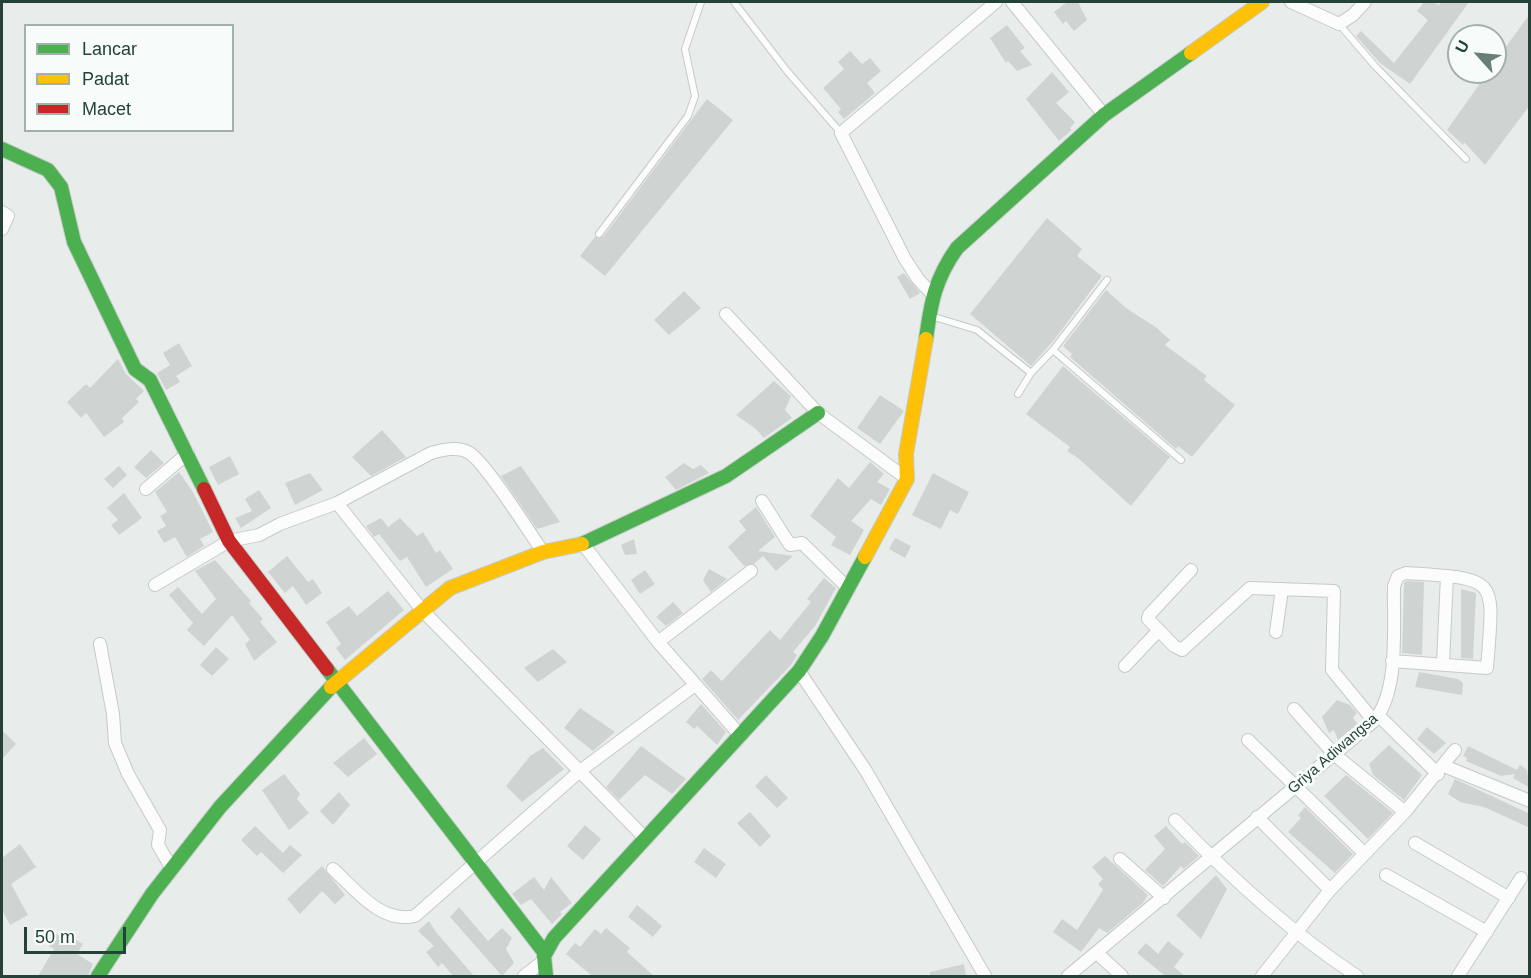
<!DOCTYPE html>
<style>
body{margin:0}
#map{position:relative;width:1531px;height:978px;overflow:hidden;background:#e8edeb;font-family:Arial,sans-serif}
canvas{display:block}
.frame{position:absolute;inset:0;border:3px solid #24423a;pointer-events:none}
.legend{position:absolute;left:24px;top:24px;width:210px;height:108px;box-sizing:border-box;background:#f7fbf9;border:2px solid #a3b1ad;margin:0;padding:8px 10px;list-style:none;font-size:18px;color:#24423a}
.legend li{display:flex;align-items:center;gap:12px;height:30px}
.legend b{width:30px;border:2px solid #a3b1ad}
.north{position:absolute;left:1447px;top:24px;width:60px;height:60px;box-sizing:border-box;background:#f7fbf9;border:2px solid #a3b1ad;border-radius:50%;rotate:297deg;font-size:16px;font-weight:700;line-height:24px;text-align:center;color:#24423a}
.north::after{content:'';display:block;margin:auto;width:21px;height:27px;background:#697e78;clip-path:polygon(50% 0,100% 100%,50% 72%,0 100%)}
.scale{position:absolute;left:24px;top:927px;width:102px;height:27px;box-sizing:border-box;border:3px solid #24423a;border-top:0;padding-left:8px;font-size:18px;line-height:21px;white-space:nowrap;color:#24423a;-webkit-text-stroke:4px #f7fbf9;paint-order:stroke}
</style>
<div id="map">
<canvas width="1531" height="978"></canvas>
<div class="frame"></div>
<ul class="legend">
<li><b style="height:8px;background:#4caf50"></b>Lancar</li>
<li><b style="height:8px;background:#ffc107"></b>Padat</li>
<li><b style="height:8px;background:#c62828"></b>Macet</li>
</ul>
<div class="north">U</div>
<div class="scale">50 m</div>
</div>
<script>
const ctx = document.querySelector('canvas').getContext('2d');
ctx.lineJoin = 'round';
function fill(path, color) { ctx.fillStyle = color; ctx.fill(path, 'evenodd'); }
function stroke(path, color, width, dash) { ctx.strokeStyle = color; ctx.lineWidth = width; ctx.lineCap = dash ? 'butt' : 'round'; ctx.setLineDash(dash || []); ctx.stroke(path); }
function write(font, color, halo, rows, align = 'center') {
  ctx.font = font + ' Arial,sans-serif'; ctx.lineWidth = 6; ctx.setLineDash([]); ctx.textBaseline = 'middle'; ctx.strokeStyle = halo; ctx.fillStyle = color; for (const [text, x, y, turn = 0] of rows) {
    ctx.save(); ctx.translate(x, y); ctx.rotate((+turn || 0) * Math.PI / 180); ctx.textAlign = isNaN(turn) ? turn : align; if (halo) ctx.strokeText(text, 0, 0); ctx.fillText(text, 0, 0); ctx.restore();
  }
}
fill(new Path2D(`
 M 1067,2 L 1078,2 L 1087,20 L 1074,31 L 1066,21 L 1063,24 L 1054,12 Z
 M 1424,2 L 1433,2 L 1439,5 L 1442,2 L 1469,2 L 1410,84 L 1380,63 L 1356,36 L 1361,31 L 1394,63 L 1428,20 L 1417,11 Z
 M 1530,14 L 1530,105 L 1485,165 L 1464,142 L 1463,145 L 1447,130 L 1488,72 L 1495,72 L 1495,50 L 1502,52 Z
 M 1007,25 L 1025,48 L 1020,51 L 1032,65 L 1017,71 L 1008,61 L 1006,63 L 990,38 Z
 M 850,51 L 862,64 L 870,58 L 881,71 L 867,83 L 875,93 L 844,119 L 838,112 L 841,109 L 823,88 L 844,69 L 838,62 Z
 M 1052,72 L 1069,92 L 1056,103 L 1075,122 L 1070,128 L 1072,130 L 1059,141 L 1026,99 Z
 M 707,99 L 733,120 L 605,276 L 580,256 L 595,237 L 603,237 Z
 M 1047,218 L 1082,249 L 1077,256 L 1102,276 L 1054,340 L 1031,366 L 970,314 Z
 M 904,273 L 920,293 L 910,299 L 897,277 Z
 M 1106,290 L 1126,308 L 1157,328 L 1170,340 L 1165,345 L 1207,376 L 1204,380 L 1235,405 L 1192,457 L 1178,446 L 1176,449 L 1070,357 L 1072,354 L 1063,346 Z
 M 684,291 L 701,308 L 669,335 L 654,320 Z
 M 179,343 L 192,366 L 176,376 L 180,382 L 166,390 L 157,373 L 170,365 L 163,353 Z
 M 118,359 L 126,374 L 144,391 L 136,399 L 139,402 L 122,418 L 124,422 L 104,437 L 86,413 L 81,418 L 67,402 L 86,384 L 90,388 Z
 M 1063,366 L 1170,457 L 1131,506 L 1078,458 L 1067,451 L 1070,447 L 1026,414 Z
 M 774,381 L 791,396 L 785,410 L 792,418 L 764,438 L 756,429 L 736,415 Z
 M 880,395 L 904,411 L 880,444 L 857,428 Z
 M 382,430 L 406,457 L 371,476 L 352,457 Z
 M 151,450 L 164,463 L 146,478 L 134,467 Z
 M 230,456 L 239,474 L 218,485 L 209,467 Z
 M 870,462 L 884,474 L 877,482 L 890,489 L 881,505 L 871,499 L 851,521 L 864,530 L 850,555 L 831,545 L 836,537 L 810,516 L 838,478 L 849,488 Z
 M 684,463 L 693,469 L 701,465 L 709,473 L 676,490 L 665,477 Z
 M 119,466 L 127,475 L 113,488 L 104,479 Z
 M 521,466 L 560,522 L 537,529 L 501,476 Z
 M 179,472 L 193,492 L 213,532 L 200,539 L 204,546 L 187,557 L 175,537 L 164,543 L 157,531 L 166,526 L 160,516 L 167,512 L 155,492 Z
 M 310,473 L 323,490 L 295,505 L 285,483 Z
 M 933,473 L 969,492 L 958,514 L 950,510 L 941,529 L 912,515 Z
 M 259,490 L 271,508 L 241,528 L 235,518 L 252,511 L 245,499 Z
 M 124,493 L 142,518 L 119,535 L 111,525 L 118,520 L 107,508 Z
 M 756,507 L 775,537 L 758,551 L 793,556 L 776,571 L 763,556 L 754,564 L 744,566 L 728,547 L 746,530 L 739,521 Z
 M 381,518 L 388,527 L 400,518 L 417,536 L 423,532 L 436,553 L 440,550 L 453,569 L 426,587 L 407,557 L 400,561 L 379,534 L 374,537 L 366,526 Z
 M 895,538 L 911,546 L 905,558 L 889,549 Z
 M 634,539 L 637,554 L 625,555 L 621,545 Z
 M 287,556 L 308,582 L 313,579 L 322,593 L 306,605 L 293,586 L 285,593 L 268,572 Z
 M 215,560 L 251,601 L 249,603 L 263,619 L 260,622 L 277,642 L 254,661 L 245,644 L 250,640 L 232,615 L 204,646 L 187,630 L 193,623 L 169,595 L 178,587 L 202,614 L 216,599 L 195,571 Z
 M 709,569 L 727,579 L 711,592 L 703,580 Z
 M 645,570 L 655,584 L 640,594 L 631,580 Z
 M 824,578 L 836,588 L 815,626 L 793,652 L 797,655 L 791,665 L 738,720 L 702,679 L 711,670 L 722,681 L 770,630 L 780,640 L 811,602 L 807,599 Z
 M 1407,581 L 1424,582 L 1422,655 L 1402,653 L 1404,583 Z
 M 1461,589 L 1476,593 L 1473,659 L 1461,658 Z
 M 388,591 L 404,610 L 345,660 L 336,648 L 341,644 L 326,622 L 349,606 L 357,616 Z
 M 673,602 L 683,613 L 666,626 L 656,617 Z
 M 216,647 L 229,659 L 212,676 L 200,665 Z
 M 553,649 L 567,662 L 538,682 L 524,668 Z
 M 1419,672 L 1458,679 L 1463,683 L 1462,695 L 1415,687 Z
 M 1337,700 L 1350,705 L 1357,713 L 1353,718 L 1358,724 L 1338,740 L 1334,730 L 1329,733 L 1322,717 Z
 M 701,704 L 726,732 L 717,745 L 697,726 L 694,729 L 686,722 Z
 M 580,708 L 615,732 L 593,751 L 564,728 Z
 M 1427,727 L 1446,743 L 1434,754 L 1417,739 Z
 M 2,730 L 16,744 L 2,759 Z
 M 364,738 L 377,754 L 348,777 L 333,763 Z
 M 1389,745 L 1422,775 L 1404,800 L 1373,775 L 1369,764 Z
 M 641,746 L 686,779 L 672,794 L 645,775 L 619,800 L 606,787 Z
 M 1468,746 L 1517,770 L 1520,765 L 1527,770 L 1530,788 L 1513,778 L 1515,774 L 1501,776 L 1466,761 L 1467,758 L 1463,756 Z
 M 543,748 L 564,769 L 522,802 L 506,786 L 530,756 Z
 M 284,774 L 300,794 L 297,799 L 309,813 L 289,830 L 262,790 Z
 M 766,775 L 788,798 L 777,808 L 755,786 Z
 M 1346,775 L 1393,813 L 1368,839 L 1324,796 Z
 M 1455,779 L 1530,814 L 1530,828 L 1484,807 L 1460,802 L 1448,794 Z
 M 339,792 L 350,805 L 333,825 L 320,811 Z
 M 1305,807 L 1353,854 L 1335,873 L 1288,832 L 1301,818 L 1298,815 Z
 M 750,812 L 771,836 L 760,847 L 737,823 Z
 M 585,825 L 601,839 L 583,860 L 567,846 Z
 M 255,826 L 283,853 L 290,845 L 302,855 L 283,873 L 261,852 L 257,856 L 241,840 Z
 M 1166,826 L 1182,844 L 1185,842 L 1199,856 L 1184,869 L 1181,866 L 1163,886 L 1145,870 L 1165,849 L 1154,836 Z
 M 20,844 L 36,867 L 11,884 L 28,915 L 10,925 L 2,910 L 2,858 Z
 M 704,848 L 726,864 L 716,878 L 694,862 Z
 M 1105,856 L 1148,895 L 1143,903 L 1107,933 L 1099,928 L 1081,952 L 1053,932 L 1062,919 L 1077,930 L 1103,890 L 1098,884 L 1103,879 L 1092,867 Z
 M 322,866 L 345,895 L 335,904 L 322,891 L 300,914 L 287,899 Z
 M 1216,875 L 1227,889 L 1201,939 L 1176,915 Z
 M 534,877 L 544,890 L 551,877 L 572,903 L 560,912 L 562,914 L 552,924 L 531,899 L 521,905 L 512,894 Z
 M 637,905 L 662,926 L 653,937 L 628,917 Z
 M 459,907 L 488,941 L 502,928 L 512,938 L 506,949 L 514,963 L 502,976 L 450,917 Z
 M 429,921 L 436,932 L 474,976 L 453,976 L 442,963 L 438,967 L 426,952 L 434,946 L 418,931 Z
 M 606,928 L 630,948 L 627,952 L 654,976 L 592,976 L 566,954 L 575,943 L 580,947 L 595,929 L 601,934 Z
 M 55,933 L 63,938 L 66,934 L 83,944 L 77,954 L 93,964 L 88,976 L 38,976 L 54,949 L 49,946 Z
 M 1168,941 L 1184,954 L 1174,967 L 1185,976 L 1165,976 L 1137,953 L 1146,943 L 1158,954 Z
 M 964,964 L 966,976 L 930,976 L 930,972 Z`), '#cfd4d2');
const lane = new Path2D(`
 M 734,2 L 787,71 L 841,133
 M 1339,24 L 1375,66 L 1466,159
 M 599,234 L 688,116 L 695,96 L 685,49 L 701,2
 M 931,316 L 977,330 L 1031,373 L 1053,350 L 1107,280
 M 1053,350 L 1181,460
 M 1018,394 L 1031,373`);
const street = new Path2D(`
 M 1012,2 L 1104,115
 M 1291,2 L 1339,24 L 1353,15 L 1365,2
 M 2,212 L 8,216 L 2,229
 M 932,294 L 918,279 L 905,259 L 841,133 L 996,2
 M 726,314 L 818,413 L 907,479
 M 146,489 L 188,453
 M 762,501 L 790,545 L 802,543 L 849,589
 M 337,503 L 422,610 L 646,839
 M 583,544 L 658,642 L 740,735
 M 1191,570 L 1149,615 L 1148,619 L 1174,646 L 1182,650 L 1250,588 L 1334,591 L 1332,670 L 1374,721
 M 155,585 L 229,541 L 259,535 L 280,524 L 337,503 L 431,453 C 442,450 457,446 468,452 C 485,461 529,532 543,552
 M 1276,632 L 1282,589
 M 658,642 L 751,571
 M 100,644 L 113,714 L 115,743 L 128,774 L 160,830 L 158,845 L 172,869
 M 1443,663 L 1447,576
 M 1125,666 L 1159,630
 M 799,671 L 866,771 L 985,976
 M 1294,709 L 1335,755 L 1405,812
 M 1379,716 L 1438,774
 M 1248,740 L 1364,853
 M 1444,766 L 1530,801
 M 1257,817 L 1330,890
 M 1175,820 C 1231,878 1290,932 1357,976
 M 1415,843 L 1509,898
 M 1120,859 L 1164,898
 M 333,869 C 356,890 381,924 415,916 L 580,771 L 695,685
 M 1386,875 L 1487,932
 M 1098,954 L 1122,976
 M 524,976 L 542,962
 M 1068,976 L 1374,721 C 1400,690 1393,626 1394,586 L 1398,576 L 1406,573 C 1500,579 1494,576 1487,668 L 1392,661
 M 1262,976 L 1330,890 L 1405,812 L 1455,750
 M 1458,976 L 1521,878`);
const fast = new Path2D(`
 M 2,149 L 48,170 L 61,187 L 74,242 L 135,369 L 150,380 L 204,489
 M 926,339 C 931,302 935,279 957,248 L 1104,115 L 1191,53
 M 582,544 L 726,476 L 818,413
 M 327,669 L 544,952
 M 98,976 L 152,894 L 220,807 L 331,687
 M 546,976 L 544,956 L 554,938 L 799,671 L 822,636 L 865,557`);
const slow = new Path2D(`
 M 1191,53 L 1262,2
 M 865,557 L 907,479 L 906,454 L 926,339
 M 331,687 L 450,588 L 543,552 L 582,544`);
const jam = new Path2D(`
 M 204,489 L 229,541 L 327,669`);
stroke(lane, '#c5cac8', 8);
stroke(street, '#c5cac8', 14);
stroke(fast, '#c3cbc8', 16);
stroke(slow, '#c3cbc8', 16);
stroke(jam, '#c3cbc8', 16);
stroke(lane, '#fcfcfc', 6);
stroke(street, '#fcfcfc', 12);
stroke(fast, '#4caf50', 14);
stroke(slow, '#ffc107', 14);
stroke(jam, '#c62828', 14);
write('15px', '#24423a', '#f7fbf9', [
 ["Griya Adiwangsa",1333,754,-41]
]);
</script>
